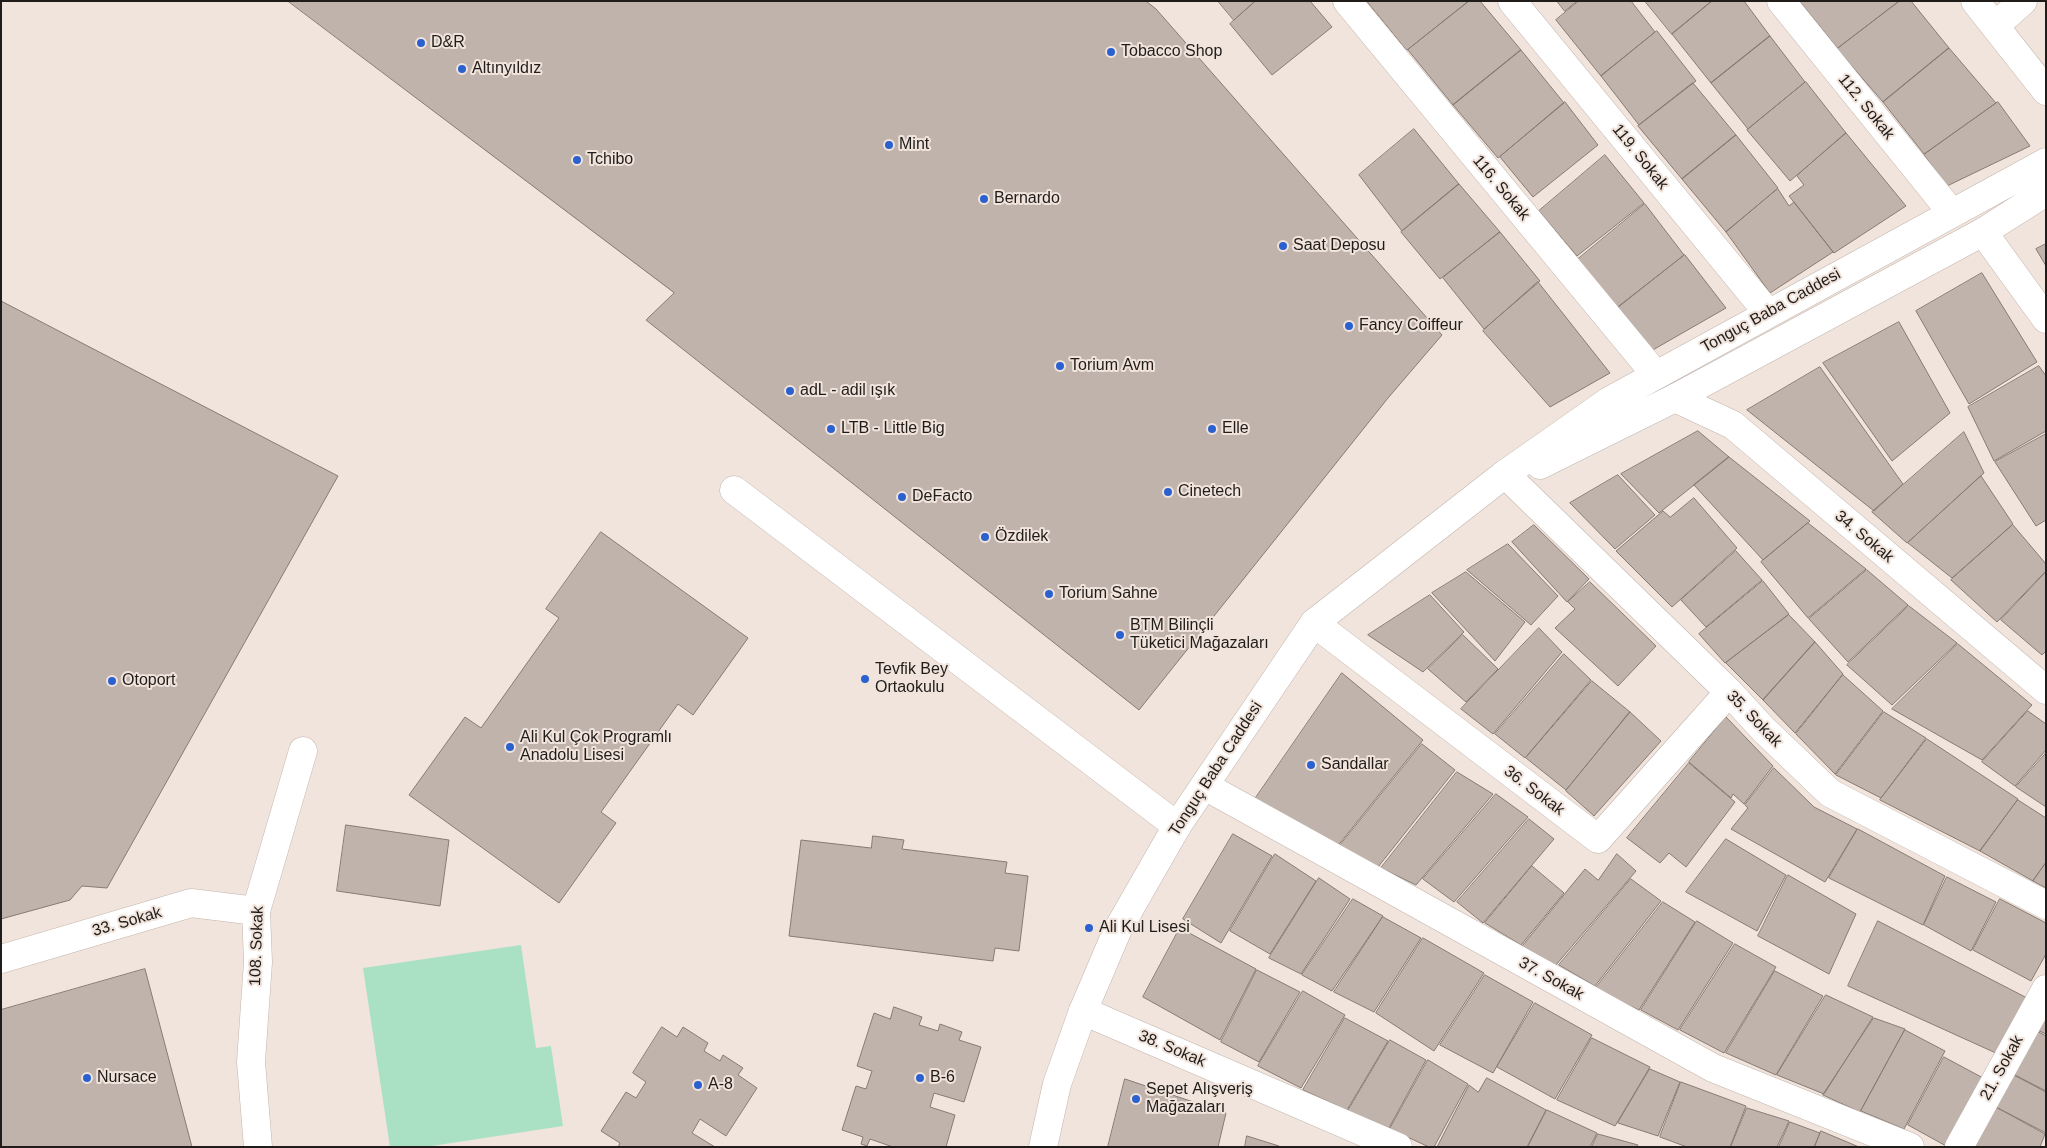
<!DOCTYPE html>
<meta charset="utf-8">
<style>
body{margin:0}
#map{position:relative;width:2047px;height:1148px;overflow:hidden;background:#f1e4dc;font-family:Arial,sans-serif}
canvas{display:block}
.frame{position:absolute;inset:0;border:2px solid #201c19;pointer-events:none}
</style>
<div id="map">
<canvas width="2047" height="1148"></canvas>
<div class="frame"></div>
</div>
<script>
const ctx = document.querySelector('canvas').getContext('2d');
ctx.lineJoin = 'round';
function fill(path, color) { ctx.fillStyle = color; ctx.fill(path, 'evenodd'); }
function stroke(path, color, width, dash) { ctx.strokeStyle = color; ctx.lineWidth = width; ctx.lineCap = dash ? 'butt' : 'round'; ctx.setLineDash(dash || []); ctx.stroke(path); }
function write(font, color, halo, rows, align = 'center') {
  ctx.font = font + ' Arial,sans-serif'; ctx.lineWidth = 4; ctx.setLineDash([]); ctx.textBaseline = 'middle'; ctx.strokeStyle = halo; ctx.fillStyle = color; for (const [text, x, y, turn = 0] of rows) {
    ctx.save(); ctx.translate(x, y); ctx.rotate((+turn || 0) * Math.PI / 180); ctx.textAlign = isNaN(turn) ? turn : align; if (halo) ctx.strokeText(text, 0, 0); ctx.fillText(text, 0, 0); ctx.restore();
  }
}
fill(new Path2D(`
 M 521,945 L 536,1048 L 551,1046 L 563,1126 L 425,1147 L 390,1147 L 363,968 Z`), '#aae1c4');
const building = new Path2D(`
 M 288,1 L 1146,1 L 1156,9 L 1442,335 L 1388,398 L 1139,710 L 646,320 L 674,293 Z
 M 1218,1 L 1255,1 L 1234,20 Z
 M 1256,1 L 1310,1 L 1332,27 L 1272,75 L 1230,24 Z
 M 1367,1 L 1469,1 L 1407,50 Z
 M 1469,1 L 1480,1 L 1521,50 L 1453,105 L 1408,50 Z
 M 1557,1 L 1577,1 L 1565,11 Z
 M 1579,1 L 1631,1 L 1655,32 L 1601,76 L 1556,20 Z
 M 1645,1 L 1712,1 L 1672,34 Z
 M 1712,1 L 1744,1 L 1770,36 L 1711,83 L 1672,34 Z
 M 1800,1 L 1899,1 L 1838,48 Z
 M 1900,1 L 1911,1 L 1949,48 L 1883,102 L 1837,49 Z
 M 1657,31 L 1696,81 L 1639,125 L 1601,76 Z
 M 1770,36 L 1805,82 L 1748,129 L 1711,83 Z
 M 1949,48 L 1996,103 L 1924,154 L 1883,102 Z
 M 1521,50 L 1564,103 L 1498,158 L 1453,105 Z
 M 1806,82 L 1846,133 L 1790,181 L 1747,130 Z
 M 1693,83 L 1736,135 L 1682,179 L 1638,126 Z
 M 1565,102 L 1598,145 L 1533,197 L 1500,157 Z
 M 1998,102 L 2030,146 L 1947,186 L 1924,155 Z
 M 1414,129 L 1459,184 L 1402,231 L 1359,175 Z
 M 1846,133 L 1906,206 L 1834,253 L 1789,196 L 1804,185 L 1797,176 Z
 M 1736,135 L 1778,188 L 1726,232 L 1682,179 Z
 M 1605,155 L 1644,203 L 1577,256 L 1539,211 Z
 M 1459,184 L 1500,232 L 1440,279 L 1401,232 Z
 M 1778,189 L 1789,206 L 1794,202 L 1833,252 L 1770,293 L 1726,232 Z
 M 1645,204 L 1684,255 L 1617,308 L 1577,260 Z
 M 1500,232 L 1540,281 L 1484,329 L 1443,278 Z
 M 2046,244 L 2046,266 L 2036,249 Z
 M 1685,255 L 1726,308 L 1651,351 L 1617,308 Z
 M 1982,273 L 2037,362 L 1969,404 L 1916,311 Z
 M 1538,282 L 1610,373 L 1550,407 L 1483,331 Z
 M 1,301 L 338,476 L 107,888 L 82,886 L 70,900 L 1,919 Z
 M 1899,322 L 1950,413 L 1892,461 L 1823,363 Z
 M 2039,366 L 2046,376 L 2046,431 L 1994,461 L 1968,407 Z
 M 1820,367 L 1903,484 L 1874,511 L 1747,410 Z
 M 1698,431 L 1729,457 L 1659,513 L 1621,474 Z
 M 1964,432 L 1984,473 L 1907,543 L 1872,512 Z
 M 2046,434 L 2046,520 L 2036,526 L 1995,462 Z
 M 1729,457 L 1810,521 L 1763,560 L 1694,485 Z
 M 1618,475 L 1655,515 L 1615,549 L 1570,503 Z
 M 1981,476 L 2013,524 L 1952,578 L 1908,543 Z
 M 1694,498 L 1737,548 L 1672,607 L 1616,551 L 1663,511 L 1670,517 Z
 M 1808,523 L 1866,569 L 1808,618 L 1761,562 Z
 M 1534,525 L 1589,579 L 1567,602 L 1512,542 Z
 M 2013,525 L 2046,564 L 2046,571 L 1997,622 L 1951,580 Z
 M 601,532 L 748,638 L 693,715 L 678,704 L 601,812 L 616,823 L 559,903 L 409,795 L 465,717 L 481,728 L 559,618 L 546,609 Z
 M 1508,544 L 1558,596 L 1531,625 L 1467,570 Z
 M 1736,551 L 1762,580 L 1706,627 L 1681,600 Z
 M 1867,570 L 1908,605 L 1848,662 L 1809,619 Z
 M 1466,572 L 1525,622 L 1495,661 L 1432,593 Z
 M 2046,572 L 2046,651 L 2042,655 L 2001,620 Z
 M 1763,581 L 1789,614 L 1725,663 L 1699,634 Z
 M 1590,582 L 1656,646 L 1618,686 L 1555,628 L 1575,609 L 1568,602 Z
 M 1430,595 L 1464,632 L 1423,672 L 1368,635 Z
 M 1909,606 L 1957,643 L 1892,705 L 1847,665 Z
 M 1789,615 L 1815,642 L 1763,700 L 1726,663 Z
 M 1539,628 L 1562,652 L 1493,734 L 1461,709 Z
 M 1463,635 L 1498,669 L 1466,702 L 1428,669 Z
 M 1815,642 L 1843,674 L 1795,733 L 1763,700 Z
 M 1958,644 L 2032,705 L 1982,760 L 1892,709 Z
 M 1564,654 L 1591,680 L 1525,758 L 1495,734 Z
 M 1342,673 L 1423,740 L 1336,848 L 1255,799 Z
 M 1843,675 L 1883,711 L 1835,774 L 1796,734 Z
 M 1592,681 L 1630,712 L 1566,790 L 1526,758 Z
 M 2028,711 L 2046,724 L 2046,750 L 2015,786 L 1982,762 Z
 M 1630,712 L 1661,741 L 1594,816 L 1566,791 Z
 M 1884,712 L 1926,738 L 1881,798 L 1836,775 Z
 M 1726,717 L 1773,766 L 1744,804 L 1733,794 L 1731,798 L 1689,762 Z
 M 1927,739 L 2018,799 L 1980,851 L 1880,800 Z
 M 1422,744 L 1455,770 L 1378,867 L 1338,848 Z
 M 2046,753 L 2046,807 L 2016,787 Z
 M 1689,763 L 1735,802 L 1686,867 L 1669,853 L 1660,863 L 1627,838 Z
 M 1774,768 L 1814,807 L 1857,829 L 1825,882 L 1731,829 L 1748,808 L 1745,805 Z
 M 1457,772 L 1493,794 L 1416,885 L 1381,868 Z
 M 1496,794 L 1528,817 L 1454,902 L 1423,879 Z
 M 2018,800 L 2046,818 L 2046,862 L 2033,881 L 1980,851 Z
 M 1529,819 L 1554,839 L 1483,923 L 1457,902 Z
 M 346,825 L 449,840 L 440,906 L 337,891 Z
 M 1858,829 L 1945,876 L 1923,925 L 1829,878 Z
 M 1233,834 L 1272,856 L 1221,943 L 1183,919 Z
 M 873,836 L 904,840 L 902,849 L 1007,862 L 1005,873 L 1028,876 L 1019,951 L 995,948 L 993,961 L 789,936 L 801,840 L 871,848 Z
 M 1726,839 L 1786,875 L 1757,931 L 1686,892 Z
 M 1275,854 L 1316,881 L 1270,954 L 1230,931 Z
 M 1617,854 L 1636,871 L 1556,965 L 1522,946 L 1585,869 L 1598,880 Z
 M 2046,863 L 2046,888 L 2033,881 Z
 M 1532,866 L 1564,893 L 1521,945 L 1485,923 Z
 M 1788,875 L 1856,914 L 1829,974 L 1758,936 Z
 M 1947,877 L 1996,902 L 1971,951 L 1924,925 Z
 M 1319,878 L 1350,899 L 1301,974 L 1269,958 Z
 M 1631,879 L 1661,901 L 1595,986 L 1559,965 Z
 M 1353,899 L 1383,916 L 1332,991 L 1302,975 Z
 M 2000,899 L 2046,923 L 2046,954 L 2031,981 L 1973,950 Z
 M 1663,902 L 1695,922 L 1639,1010 L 1595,989 Z
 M 1383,917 L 1421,938 L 1374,1012 L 1334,992 Z
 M 1697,921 L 1733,943 L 1678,1030 L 1641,1010 Z
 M 1878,921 L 2029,999 L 1998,1054 L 1848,986 Z
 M 1180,928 L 1256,969 L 1220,1040 L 1143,997 Z
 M 1423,938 L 1484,973 L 1434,1051 L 1376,1013 Z
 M 1735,944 L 1776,967 L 1724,1053 L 1680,1030 Z
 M 145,969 L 192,1147 L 1,1147 L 1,1010 Z
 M 1257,970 L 1300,992 L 1259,1062 L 1221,1042 Z
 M 1775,971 L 1823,996 L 1776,1075 L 1726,1053 Z
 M 1485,975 L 1533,1002 L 1493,1073 L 1440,1045 Z
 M 1303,991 L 1345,1015 L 1301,1088 L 1258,1066 Z
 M 1826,995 L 1873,1017 L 1824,1094 L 1777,1075 Z
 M 1535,1003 L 1592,1035 L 1555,1099 L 1497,1067 Z
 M 894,1007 L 922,1017 L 919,1025 L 938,1031 L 940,1024 L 962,1032 L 959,1040 L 981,1047 L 964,1102 L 934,1093 L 930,1107 L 955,1115 L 946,1147 L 893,1147 L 870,1139 L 867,1146 L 861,1144 L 863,1137 L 842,1130 L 856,1086 L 866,1089 L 872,1071 L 857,1066 L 874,1013 L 890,1019 Z
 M 2046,1010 L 2046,1034 L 2035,1029 Z
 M 1345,1018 L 1388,1041 L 1347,1110 L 1303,1090 Z
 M 1874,1018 L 1905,1029 L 1860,1112 L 1823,1095 Z
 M 662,1027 L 677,1037 L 683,1027 L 708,1043 L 704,1051 L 720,1061 L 723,1055 L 743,1068 L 738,1075 L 757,1088 L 726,1136 L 700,1119 L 692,1133 L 715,1147 L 618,1147 L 620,1143 L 601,1131 L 626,1092 L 636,1098 L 646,1082 L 633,1073 Z
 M 1905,1030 L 1945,1051 L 1904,1129 L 1861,1111 Z
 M 2035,1030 L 2046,1036 L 2046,1091 L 2011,1073 Z
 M 1592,1038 L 1650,1067 L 1615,1126 L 1557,1100 Z
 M 1390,1040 L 1426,1060 L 1389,1128 L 1348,1111 Z
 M 1944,1057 L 1985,1079 L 1948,1147 L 1908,1125 Z
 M 1428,1060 L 1468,1084 L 1434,1147 L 1429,1147 L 1390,1129 Z
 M 1650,1069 L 1680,1082 L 1658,1136 L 1618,1123 Z
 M 2012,1074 L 2046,1092 L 2046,1133 L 1994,1106 Z
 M 1487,1078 L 1546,1110 L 1527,1147 L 1437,1147 L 1469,1085 L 1478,1092 Z
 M 1125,1079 L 1226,1113 L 1218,1147 L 1108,1147 Z
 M 1681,1082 L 1746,1106 L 1730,1147 L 1687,1147 L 1660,1137 Z
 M 1994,1106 L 2045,1134 L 2040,1147 L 1971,1147 Z
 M 1747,1108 L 1789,1121 L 1777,1147 L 1731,1147 Z
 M 1547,1110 L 1597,1133 L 1590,1147 L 1528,1147 Z
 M 1790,1122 L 1820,1133 L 1814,1147 L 1779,1147 Z
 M 1821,1131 L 1859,1147 L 1815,1147 Z
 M 1598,1134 L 1638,1145 L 1637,1147 L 1592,1147 Z
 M 1247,1136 L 1279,1146 L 1279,1147 L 1245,1147 Z`);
fill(building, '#c0b3ab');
stroke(building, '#867b73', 1);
const street = new Path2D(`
 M 1347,1 L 1656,375
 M 1512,1 L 1768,313
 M 1781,1 L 1952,213
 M 1975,1 L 2046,91
 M 1996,25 L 2023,1
 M 1983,232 L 2046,319
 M 1675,398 L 1733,425 L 2046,690
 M 1505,474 L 1729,692 L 1764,730 L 1830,793 L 2046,905
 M 734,490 L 1177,826
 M 1314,623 L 1598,839 L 1729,692
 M 1205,786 L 1713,1068 L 1910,1147
 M 1,959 L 191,903 L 256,911
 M 1083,1011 L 1398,1147
 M 258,1147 L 251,1062 L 258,962 L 256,911 L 303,751
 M 1959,1147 L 2046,989`);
const secondary = new Path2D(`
 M 1540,465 L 1675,398 L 1983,232 L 2046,192
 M 1043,1147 L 1057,1084 L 1083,1011 L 1118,929 L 1177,826 L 1314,623 L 1505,474 L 1609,401 L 2046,162`);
stroke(street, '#c2b5ad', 29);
stroke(secondary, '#c2b5ad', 29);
stroke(street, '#fff', 28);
stroke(secondary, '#fff', 28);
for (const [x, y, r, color] of [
 [421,43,5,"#2b61cf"],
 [1111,52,5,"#2b61cf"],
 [462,69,5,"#2b61cf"],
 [889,145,5,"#2b61cf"],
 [577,160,5,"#2b61cf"],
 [984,199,5,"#2b61cf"],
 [1283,246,5,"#2b61cf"],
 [1349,326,5,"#2b61cf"],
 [1060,366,5,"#2b61cf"],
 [790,391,5,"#2b61cf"],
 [831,429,5,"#2b61cf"],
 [1212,429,5,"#2b61cf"],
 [1168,492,5,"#2b61cf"],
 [902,497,5,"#2b61cf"],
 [985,537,5,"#2b61cf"],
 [1049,594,5,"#2b61cf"],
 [1120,635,5,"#2b61cf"],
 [865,679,5,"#2b61cf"],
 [112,681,5,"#2b61cf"],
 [510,747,5,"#2b61cf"],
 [1311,765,5,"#2b61cf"],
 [1089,928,5,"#2b61cf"],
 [87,1078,5,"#2b61cf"],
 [920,1078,5,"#2b61cf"],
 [698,1085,5,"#2b61cf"],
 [1136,1099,5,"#2b61cf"]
]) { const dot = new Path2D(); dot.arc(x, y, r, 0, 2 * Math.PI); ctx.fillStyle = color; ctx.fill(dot); stroke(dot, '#f1e4dc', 2); }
write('16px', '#201c19', '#f1e4dc', [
 ["D&R",431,43],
 ["Tobacco Shop",1121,52],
 ["Altınyıldız",472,69],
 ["Mint",899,145],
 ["Tchibo",587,160],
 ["Bernardo",994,199],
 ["Saat Deposu",1293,246],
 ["Fancy Coiffeur",1359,326],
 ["Torium Avm",1070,366],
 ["adL - adil ışık",800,391],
 ["LTB - Little Big",841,429],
 ["Elle",1222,429],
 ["Cinetech",1178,492],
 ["DeFacto",912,497],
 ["Özdilek",995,537],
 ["Torium Sahne",1059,594],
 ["BTM Bilinçli",1130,626],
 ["Tüketici Mağazaları",1130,644],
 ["Tevfik Bey",875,670],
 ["Ortaokulu",875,688],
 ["Otoport",122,681],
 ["Ali Kul Çok Programlı",520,738],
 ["Anadolu Lisesi",520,756],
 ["Sandallar",1321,765],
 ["Ali Kul Lisesi",1099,928],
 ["Nursace",97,1078],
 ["B-6",930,1078],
 ["A-8",708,1085],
 ["Sepet Alışveriş",1146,1090],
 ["Mağazaları",1146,1108]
], 'left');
write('16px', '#201c19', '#f1e4dc', [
 ["112. Sokak",1866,107,51],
 ["119. Sokak",1640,157,51],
 ["116. Sokak",1501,188,50],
 ["Tonguç Baba Caddesi",1771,311,-29],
 ["34. Sokak",1864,537,40],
 ["35. Sokak",1754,719,46],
 ["Tonguç Baba Caddesi",1216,769,-57],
 ["36. Sokak",1534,791,37],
 ["33. Sokak",127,922,-16],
 ["108. Sokak",257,946,-88],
 ["37. Sokak",1551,979,29],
 ["38. Sokak",1172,1049,23],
 ["21. Sokak",2002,1068,-61]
]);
</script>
